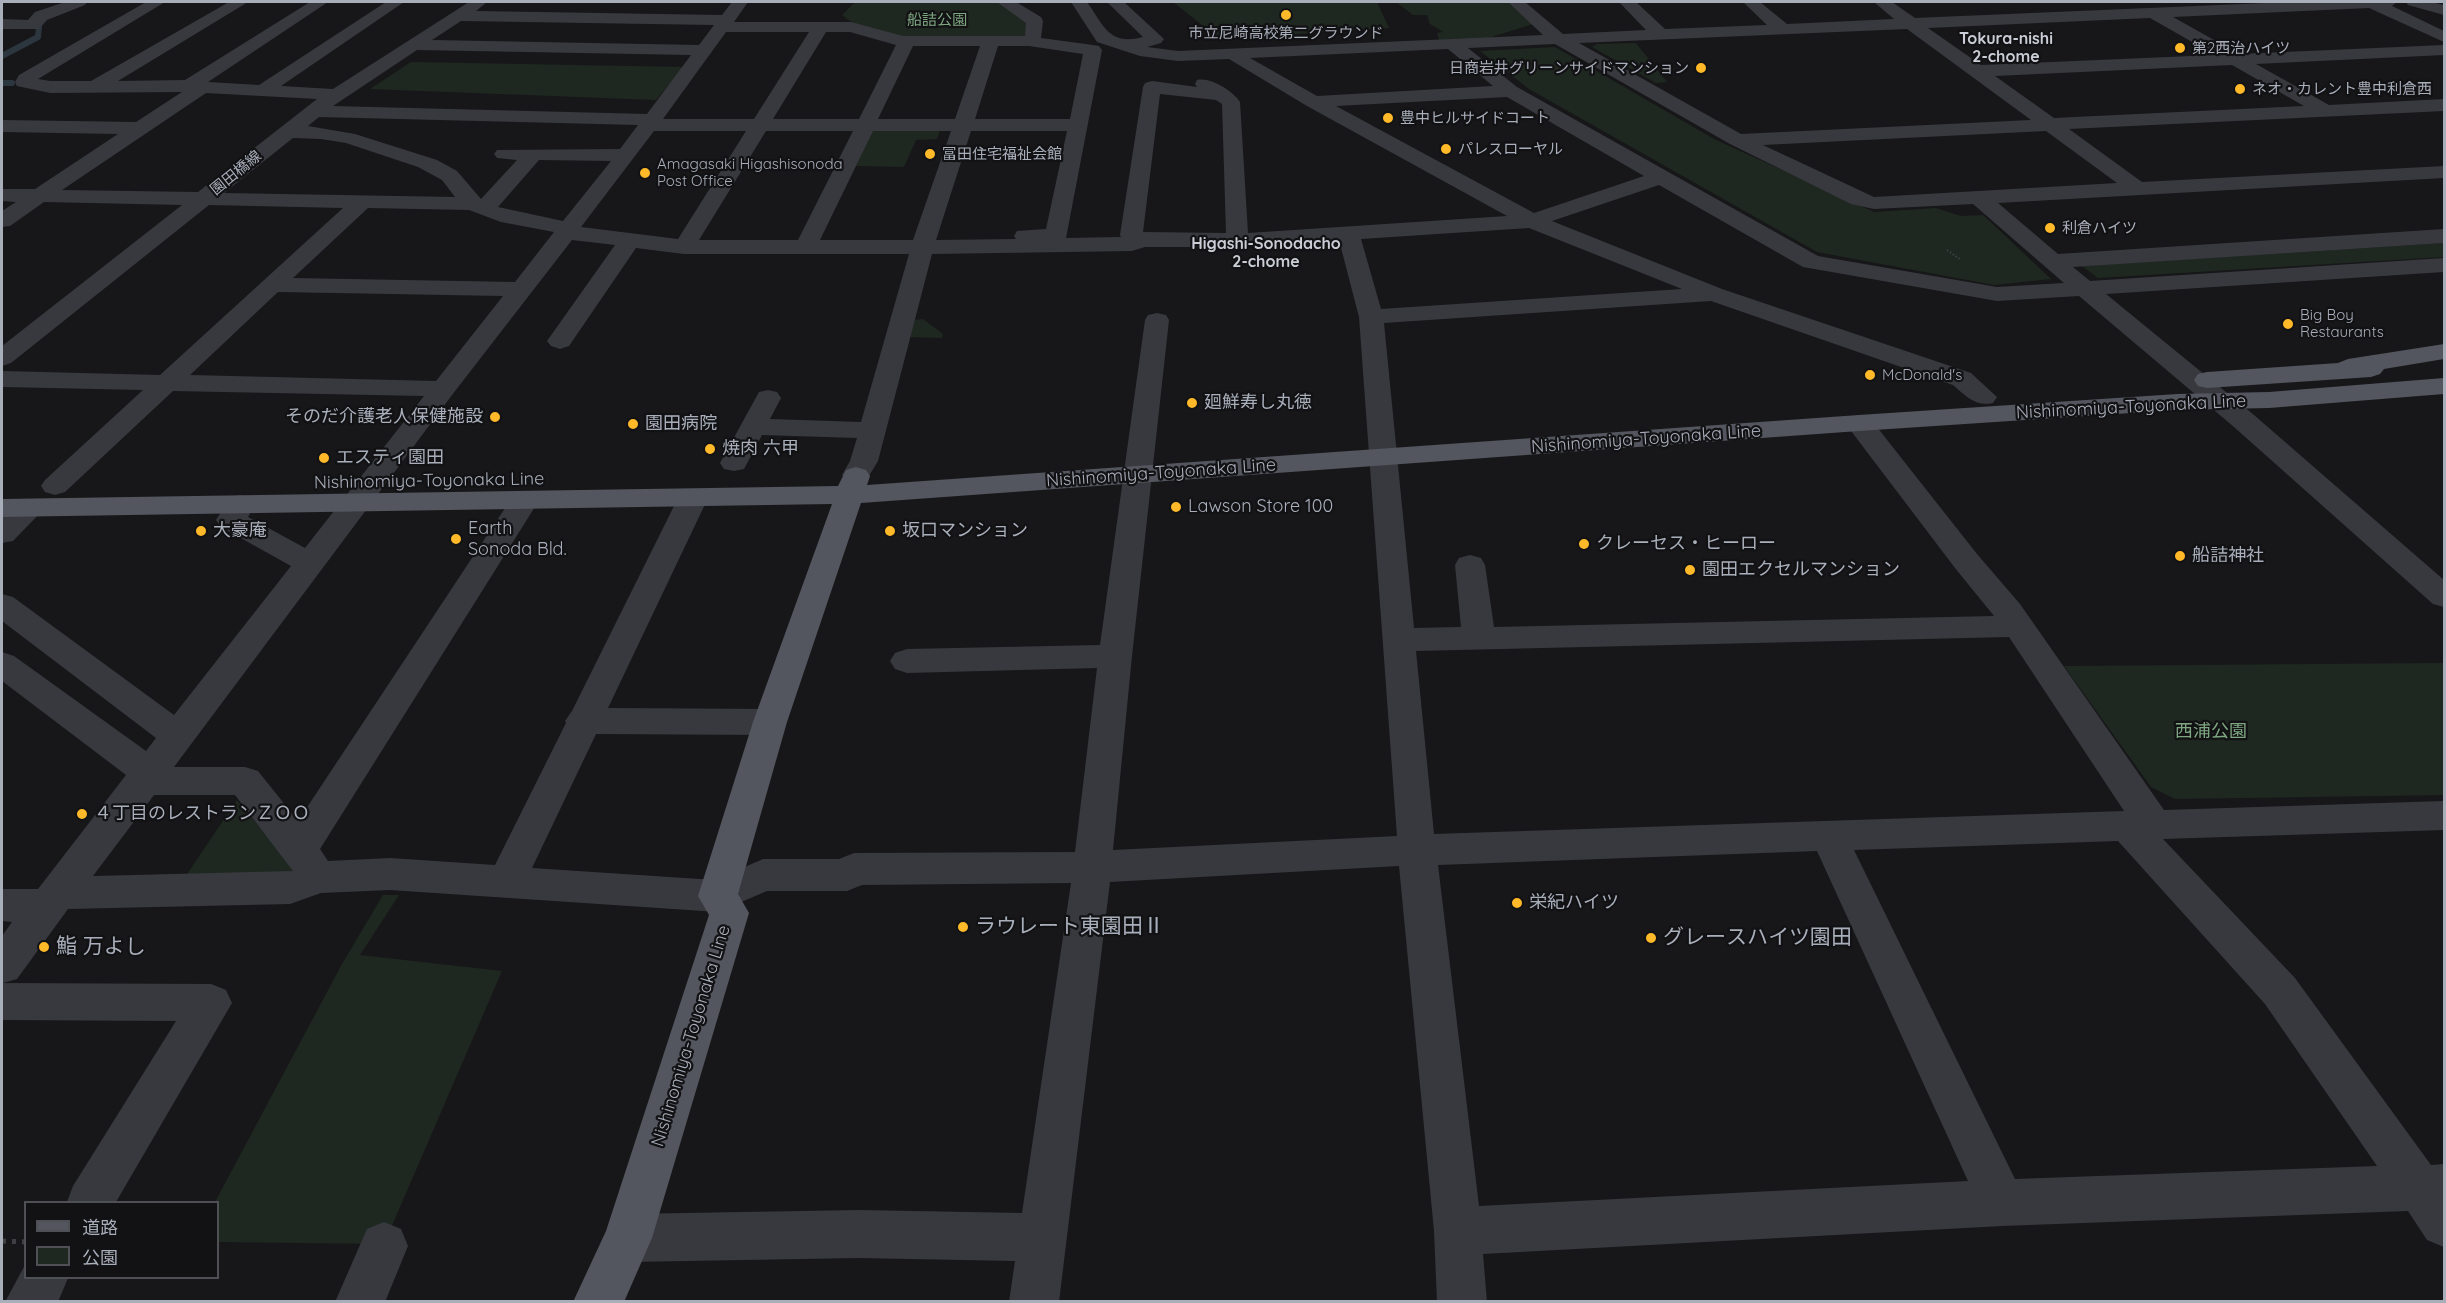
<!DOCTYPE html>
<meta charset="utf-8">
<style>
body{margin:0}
#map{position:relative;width:2446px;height:1303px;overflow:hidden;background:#171719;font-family:Quicksand,"Noto Sans JP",sans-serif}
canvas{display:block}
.frame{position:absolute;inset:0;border:3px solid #a8aeba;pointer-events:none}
.legend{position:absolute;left:24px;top:1201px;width:195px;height:78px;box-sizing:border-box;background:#121214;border:2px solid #4e5056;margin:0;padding:8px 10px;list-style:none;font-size:18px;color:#a8aeba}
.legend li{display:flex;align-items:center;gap:12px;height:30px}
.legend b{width:30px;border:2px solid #4e5056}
</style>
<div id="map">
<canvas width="2446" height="1303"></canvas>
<div class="frame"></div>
<ul class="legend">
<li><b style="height:8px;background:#53565e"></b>道路</li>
<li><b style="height:16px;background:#1f2820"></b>公園</li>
</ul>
</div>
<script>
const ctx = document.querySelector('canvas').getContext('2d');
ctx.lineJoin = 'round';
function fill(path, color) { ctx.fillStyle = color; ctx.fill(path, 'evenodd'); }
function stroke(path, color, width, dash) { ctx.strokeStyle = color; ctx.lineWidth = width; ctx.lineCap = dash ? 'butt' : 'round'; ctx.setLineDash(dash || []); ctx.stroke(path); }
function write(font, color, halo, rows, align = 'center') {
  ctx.font = font + ' Quicksand,"Noto Sans JP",sans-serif'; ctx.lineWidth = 4.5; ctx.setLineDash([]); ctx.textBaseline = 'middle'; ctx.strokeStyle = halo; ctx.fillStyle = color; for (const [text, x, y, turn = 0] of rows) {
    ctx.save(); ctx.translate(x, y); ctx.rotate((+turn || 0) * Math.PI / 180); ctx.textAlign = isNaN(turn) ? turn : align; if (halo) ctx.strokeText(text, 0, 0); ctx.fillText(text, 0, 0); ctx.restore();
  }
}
fill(new Path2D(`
 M 855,2 L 998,2 L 1031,21 L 1029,35 L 1018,38 C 970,38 880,48 842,15 Z
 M 1173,2 L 1377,2 L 1389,28 L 1220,39 Z
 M 1396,2 L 1508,2 L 1533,24 L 1485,39 L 1439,40 L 1437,33 L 1443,32 L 1430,24 L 1427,15 L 1413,15 Z
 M 1636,43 L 1667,82 L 1656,83 L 1592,47 L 1597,44 Z
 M 1555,47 L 1714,139 L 1874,212 L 1936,208 L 1961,216 L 1983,215 L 2051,279 L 1994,285 L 1817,252 L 1529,89 L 1480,51 Z
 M 411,62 L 684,67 L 656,100 L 370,89 Z
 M 940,129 L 937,139 L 916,140 L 904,167 L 856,166 L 872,131 Z
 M 2444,243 L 2444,257 L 2098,278 L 2082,266 Z
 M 923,319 L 943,334 L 942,338 L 908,337 L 914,320 Z
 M 2444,663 L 2444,795 L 2175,799 L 2151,787 L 2064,666 Z
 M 237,800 L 302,878 L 181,883 Z
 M 383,895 L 399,895 L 360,955 L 502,971 L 384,1244 L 218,1242 L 218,1202 L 215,1202 L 342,964 Z`), '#1f2820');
stroke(new Path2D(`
 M 2,56 L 38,37 L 39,27
 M 2,83 L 12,83`), '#2c363f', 6);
stroke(new Path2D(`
 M 1947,250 L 1961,260`), '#3e4046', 2, [1.5, 2]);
stroke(new Path2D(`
 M 2,1241 L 26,1242`), '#3e4046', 5, [4, 6]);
fill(new Path2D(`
 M 65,2 L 87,2 L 85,5 L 47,20 L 39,29 L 2,29 L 2,19 L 28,20 L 35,12 Z
 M 146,2 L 165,2 L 38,79 L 50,81 L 91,81 L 229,2 L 248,2 L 118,81 L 185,80 L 310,2 L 328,2 L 208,82 L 259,85 L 386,2 L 404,2 L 281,86 L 333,89 L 469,2 L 487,2 L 476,11 L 722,15 L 732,2 L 748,2 L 734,22 L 851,22 L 903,36 L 1025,36 L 1026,23 L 997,2 L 1016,2 L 1041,17 L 1043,21 L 1041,38 L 1093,45 L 1099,46 L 1102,50 L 1066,238 L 1121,237 L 1120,235 L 1143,87 L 1145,83 L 1152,81 L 1197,87 L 1195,84 L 1197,80 C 1211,77 1233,91 1240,102 L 1248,233 L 1507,216 L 1307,106 L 1229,59 L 1178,61 L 1140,56 L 1097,42 L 1071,2 L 1087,2 C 1104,26 1109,46 1143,37 L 1107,2 L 1124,2 L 1164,39 L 1161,43 L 1147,47 L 1178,51 L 1543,35 L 1508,2 L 1525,2 L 1563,34 L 1646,30 L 1619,2 L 1636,2 L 1665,29 L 1767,25 L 1743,2 L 1760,2 L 1787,24 L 1894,19 L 1874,2 L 1892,2 L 1915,18 L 2289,2 L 2397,2 L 2392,6 L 2444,31 L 2444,42 L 2369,8 L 2173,17 L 2239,54 L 2444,45 L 2444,55 L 2256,64 L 2329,105 L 2444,99 L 2444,111 L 2069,129 L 2142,182 L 2444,166 L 2444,178 L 1998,203 L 2058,254 L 2444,229 L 2444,243 L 2073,267 L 2090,281 L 2444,258 L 2444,272 L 2106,294 L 2254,415 L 2444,580 L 2444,607 L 2433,604 L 2234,427 L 2079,296 L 1997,301 L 1803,267 L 1659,185 L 1552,221 L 1722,289 L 1971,373 L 1997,397 L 1993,403 C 1975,407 1966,396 1953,385 L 1711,301 L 1384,323 L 1414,628 L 1461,627 L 1455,565 L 1459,558 L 1470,555 L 1481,558 L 1485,565 L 1494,627 L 1994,616 L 1955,568 L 1845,423 L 1849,417 L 1859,415 L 1869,417 L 1977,554 L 2020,604 L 2164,810 L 2444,801 L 2444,830 L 2163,839 L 2295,978 L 2431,1165 L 2444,1164 L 2444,1247 L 2427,1240 L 2408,1211 L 2002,1226 L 1483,1254 L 1487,1302 L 1437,1302 L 1434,1231 L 1399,866 L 1110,882 L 1059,1302 L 1009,1302 L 1015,1261 L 859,1258 L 628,1262 L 611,1255 L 604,1238 L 611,1221 L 628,1214 L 859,1210 L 1022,1213 L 1071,883 L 862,885 L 847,891 L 767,891 L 718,912 L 390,890 L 321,893 L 290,904 L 68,909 L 17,979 L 3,983 L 211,984 L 226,990 L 232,1003 L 116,1202 L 67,1202 L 73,1186 L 176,1021 L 2,1020 L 2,936 L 12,922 L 2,921 L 2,889 L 38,889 L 126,775 L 2,681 L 2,652 L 14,656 L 146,751 L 156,738 L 2,621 L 2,594 L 13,597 L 174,715 L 291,566 L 221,527 L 216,520 L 230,498 L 240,495 L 250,498 L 255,504 L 248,517 L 305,548 L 424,396 L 173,391 L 65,492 L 55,495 L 45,492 L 41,486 L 45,480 L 143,390 L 2,387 L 2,371 L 160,375 L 343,208 L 209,205 L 11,363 L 2,366 L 2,346 L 182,205 L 44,202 L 10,226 L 2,227 L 2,211 L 16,202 L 2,201 L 2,189 L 35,189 L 118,134 L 2,132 L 2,120 L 136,122 L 182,92 L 50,93 L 17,86 L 15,82 L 19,75 ZM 2150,18 L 2215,55 L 1981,65 L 1928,28 ZM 461,21 L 714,25 L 699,45 L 432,40 ZM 1907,29 L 2031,120 L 1741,134 L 1579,43 ZM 726,32 L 809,32 L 754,119 L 663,119 ZM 826,32 L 850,32 L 896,45 L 859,119 L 773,119 ZM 1555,44 L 1730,144 L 1851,204 L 1874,209 L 1973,204 L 2064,283 L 1997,287 L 1818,256 L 1517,87 L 1468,48 ZM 913,46 L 980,46 L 955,119 L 878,119 ZM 998,46 L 1029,46 L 1083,54 L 1070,119 L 975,119 ZM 1448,49 L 1493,86 L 1317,96 L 1250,58 ZM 417,50 L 691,55 L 647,114 L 333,106 ZM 2232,65 L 2304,106 L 2054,118 L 1995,76 ZM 206,93 L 317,99 L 198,192 L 62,190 ZM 1160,94 L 1216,100 L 1222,104 L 1226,233 L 1143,232 ZM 1507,97 L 1644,176 L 1534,213 L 1336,106 ZM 319,117 L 638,125 L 620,149 L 497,150 L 494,154 L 497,158 L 517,160 L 481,199 L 457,171 L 437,160 L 355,134 L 308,126 ZM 654,131 L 746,131 L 678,239 L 581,227 ZM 766,131 L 853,131 L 798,240 L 699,240 ZM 873,131 L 951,131 L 913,240 L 820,240 ZM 971,131 L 1067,131 L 1046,229 L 1017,231 L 1014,236 L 1016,239 L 936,240 ZM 2046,131 L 2117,183 L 1874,197 L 1763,145 ZM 293,138 L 321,139 L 346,143 L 418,167 L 442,180 L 455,197 L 224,193 ZM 539,160 L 611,161 L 563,221 L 498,207 ZM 368,208 L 469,210 L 501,222 L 554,232 L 515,282 L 293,278 ZM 1529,228 L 1682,289 L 1381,309 L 1361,239 ZM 572,240 L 615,245 L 547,341 L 551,346 L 560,349 L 569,346 L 636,248 L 684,254 L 909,254 L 861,422 L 770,419 L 781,398 L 777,392 L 768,390 L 759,392 L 720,463 L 724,469 L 734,471 L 744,469 L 762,435 L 857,438 L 850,461 L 842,475 L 846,481 L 856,484 L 866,481 L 878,461 L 932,254 L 1132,251 L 1145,247 L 1237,247 L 1339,240 L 1359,317 L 1397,836 L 1113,850 L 1132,656 L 1169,320 L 1166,315 L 1157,313 L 1148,315 L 1145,320 L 1100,645 L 907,649 L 895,653 L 890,661 L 895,669 L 907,673 L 1097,668 L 1075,852 L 854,853 L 839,859 L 763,859 L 715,880 L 532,868 L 596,734 L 770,735 L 782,731 L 787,722 L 782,713 L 770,709 L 608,708 L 708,498 L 703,492 L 693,489 L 683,492 L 678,498 L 572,711 L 565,721 L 566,723 L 495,865 L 390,858 L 328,861 L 320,849 L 538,502 L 533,496 L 523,493 L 513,496 L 298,821 L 258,771 L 245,767 L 174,767 L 452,395 ZM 278,292 L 503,296 L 436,381 L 190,375 ZM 2009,637 L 2124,811 L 1434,834 L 1416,651 ZM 154,795 L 235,795 L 293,871 L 93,876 ZM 2118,841 L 2265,1004 L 2377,1166 L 2015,1179 L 1854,850 ZM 1817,851 L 1968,1181 L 1479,1206 L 1438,865 Z
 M 2406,2 L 2431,2 L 2444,5 L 2444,15 L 2408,5 Z
 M 30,499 L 40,502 L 45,508 L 13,541 L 2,543 L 2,518 L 20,502 Z
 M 384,1222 L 401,1229 L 408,1246 L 385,1302 L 335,1302 L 367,1229 Z
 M 26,1263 L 26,1278 L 68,1278 L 58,1302 L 5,1302 Z`), '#38393f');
fill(new Path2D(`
 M 2444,344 L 2444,359 L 2384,369 L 2380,374 L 2371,377 L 2207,388 L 2198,386 L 2194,380 L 2198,374 L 2207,372 L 2338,363 L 2348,359 Z
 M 2444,378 L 2444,394 L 2269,408 L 2177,410 L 1859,431 L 861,503 L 787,722 L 738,894 L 749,913 L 652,1238 L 624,1302 L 573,1302 L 606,1231 L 709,915 L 698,896 L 753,722 L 832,504 L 2,517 L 2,499 L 838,486 L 846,470 L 856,467 L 866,470 L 870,476 L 867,485 L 1859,415 L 2177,394 L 2269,392 Z`), '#53565e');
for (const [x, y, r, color] of [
 [1286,15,6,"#ffb929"],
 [2180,48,6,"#ffb929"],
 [1701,68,6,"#ffb929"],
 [2240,89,6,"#ffb929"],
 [1388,118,6,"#ffb929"],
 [1446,149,6,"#ffb929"],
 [930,154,6,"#ffb929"],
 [645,173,6,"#ffb929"],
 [2050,228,6,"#ffb929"],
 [2288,324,6,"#ffb929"],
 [1870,375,6,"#ffb929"],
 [1192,403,6,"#ffb929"],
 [495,417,6,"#ffb929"],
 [633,424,6,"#ffb929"],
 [710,449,6,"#ffb929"],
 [324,458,6,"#ffb929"],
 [1176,507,6,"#ffb929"],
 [201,531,6,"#ffb929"],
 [890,531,6,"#ffb929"],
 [456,539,6,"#ffb929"],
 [1584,544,6,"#ffb929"],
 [2180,556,6,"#ffb929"],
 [1690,570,6,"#ffb929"],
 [82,814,6,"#ffb929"],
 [1517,903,6,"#ffb929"],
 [963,927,6,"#ffb929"],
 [1651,938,6,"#ffb929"],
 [44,947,6,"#ffb929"]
]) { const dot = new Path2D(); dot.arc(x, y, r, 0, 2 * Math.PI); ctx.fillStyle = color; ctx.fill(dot); stroke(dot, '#121214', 2); }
write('15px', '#7ea781', '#121214', [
 ["船詰公園",937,20]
]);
write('15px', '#a8aeba', '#121214', [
 ["市立尼崎高校第二グラウンド",1286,33,"center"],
 ["第2西治ハイツ",2192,48],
 ["日商岩井グリーンサイドマンション",1689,68,"right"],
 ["ネオ・カレント豊中利倉西",2252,89],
 ["豊中ヒルサイドコート",1400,118],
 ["パレスローヤル",1458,149],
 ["冨田住宅福祉会館",942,154],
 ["Amagasaki Higashisonoda",657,164],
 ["Post Office",657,181],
 ["利倉ハイツ",2062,228],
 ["Big Boy",2300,315],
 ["Restaurants",2300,332],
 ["McDonald's",1882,375]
], 'left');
write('15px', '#a8aeba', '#121214', [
 ["園田橋線",236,173,-39]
]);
write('bold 16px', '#cacdd6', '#121214', [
 ["Tokura-nishi",2006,39],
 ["2-chome",2006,57],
 ["Higashi-Sonodacho",1266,244],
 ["2-chome",1266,262]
]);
write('18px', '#a8aeba', '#121214', [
 ["廻鮮寿し丸徳",1204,403],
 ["そのだ介護老人保健施設",483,417,"right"],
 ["園田病院",645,424],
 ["焼肉 六甲",722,449],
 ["エスティ園田",336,458],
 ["Lawson Store 100",1188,507],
 ["Earth",468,529],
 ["Sonoda Bld.",468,550],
 ["大豪庵",213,531],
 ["坂口マンション",902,531],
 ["クレーセス・ヒーロー",1596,544],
 ["船詰神社",2192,556],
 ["園田エクセルマンション",1702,570],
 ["４丁目のレストランＺＯＯ",94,814],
 ["栄紀ハイツ",1529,903]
], 'left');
write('18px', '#a8aeba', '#121214', [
 ["Nishinomiya-Toyonaka Line",2131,407,-3],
 ["Nishinomiya-Toyonaka Line",1646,439,-4],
 ["Nishinomiya-Toyonaka Line",1161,473,-4],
 ["Nishinomiya-Toyonaka Line",429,481,-1],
 ["Nishinomiya-Toyonaka Line",691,1036,-73]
]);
write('18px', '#7ea781', '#121214', [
 ["西浦公園",2211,732]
]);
write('21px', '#a8aeba', '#121214', [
 ["ラウレート東園田Ⅱ",975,927],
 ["グレースハイツ園田",1663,938],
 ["鮨 万よし",56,947]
], 'left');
</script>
